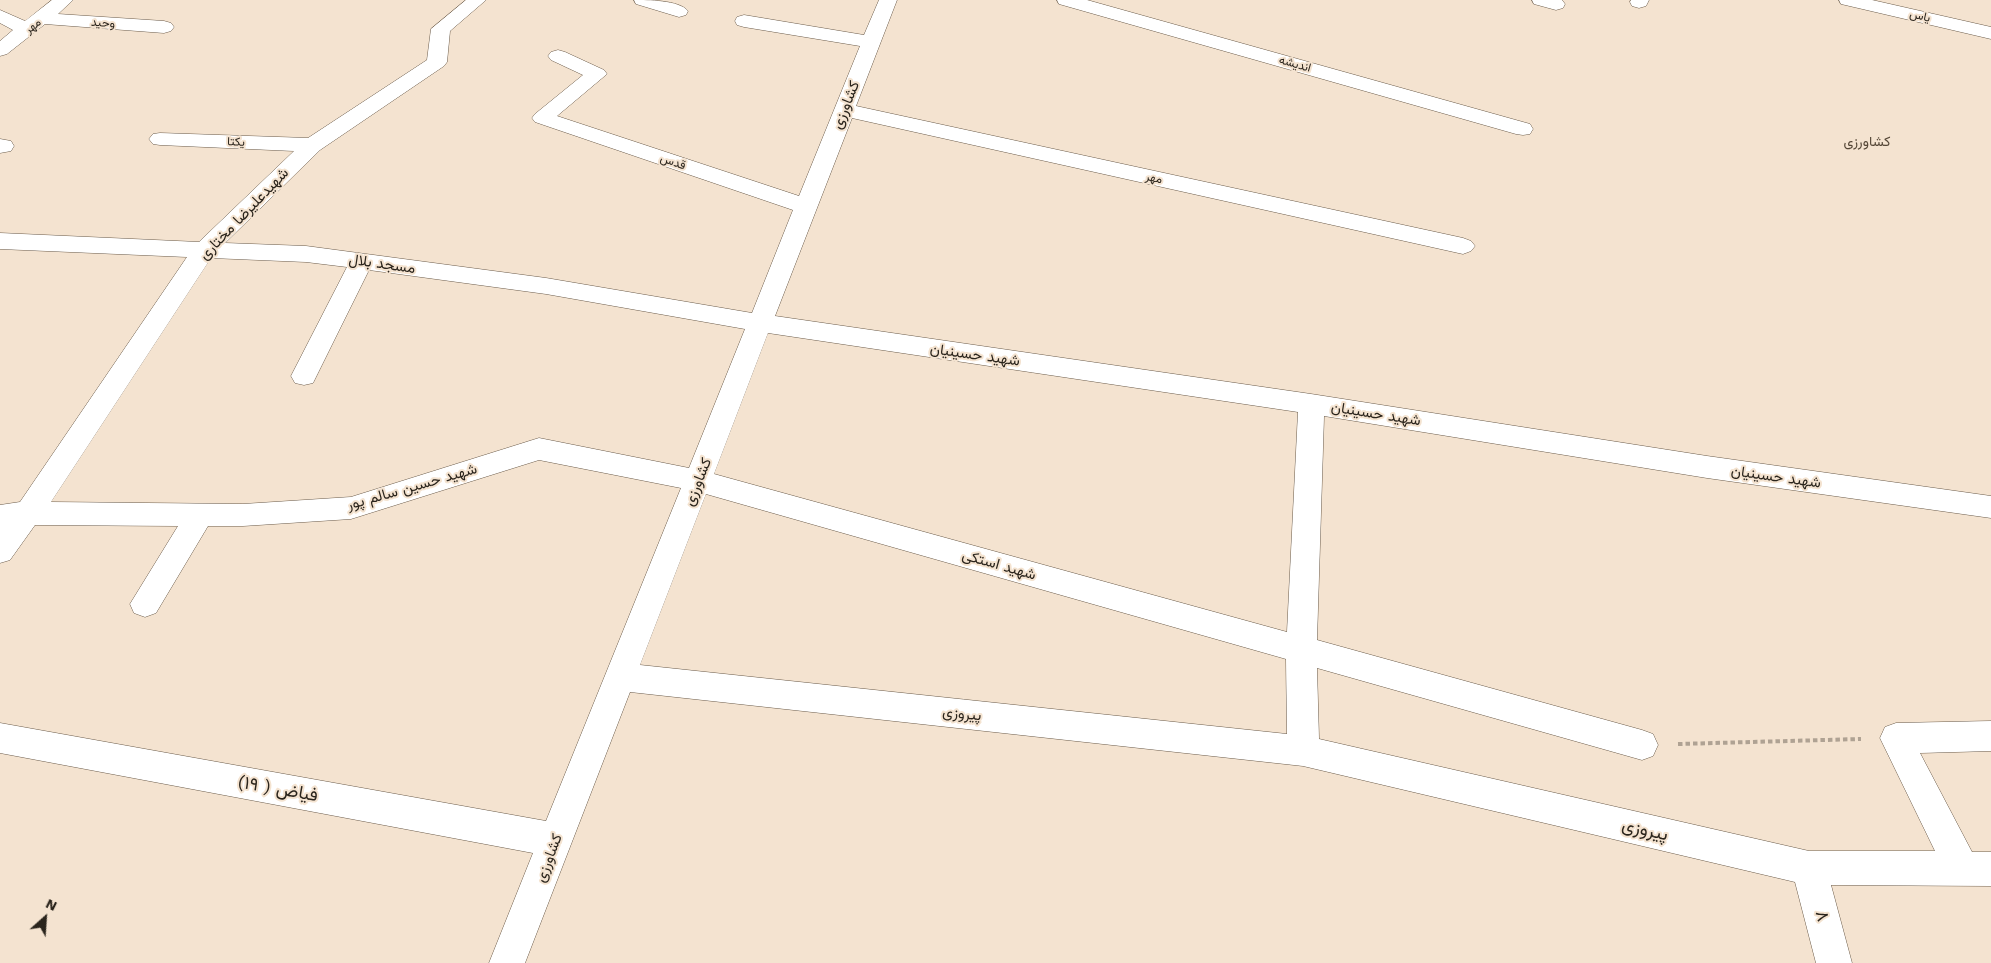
<!DOCTYPE html>
<meta charset="utf-8">
<style>
body{margin:0}
#map{position:relative;width:1991px;height:963px;overflow:hidden;background:#f4e3d0;font-family:"Work Sans",sans-serif}
canvas{display:block}
.north{position:absolute;left:20px;top:893px;width:50px;height:50px;-webkit-text-stroke:4px #f4e3d0;paint-order:stroke;rotate:26deg;font-size:14px;font-weight:700;line-height:20px;text-align:center;color:#2a241c}
.north::after{content:'';display:block;margin:auto;width:18px;height:22px;background:#2a241c;clip-path:polygon(50% 0,100% 100%,50% 72%,0 100%)}
</style>
<div id="map">
<canvas width="1991" height="963"></canvas>
<div class="north">N</div>
</div>
<script>
const ctx = document.querySelector('canvas').getContext('2d');
ctx.lineJoin = 'round';
function stroke(path, color, width, dash) { ctx.strokeStyle = color; ctx.lineWidth = width; ctx.lineCap = dash ? 'butt' : 'round'; ctx.setLineDash(dash || []); ctx.stroke(path); }
function fill(path, color) { ctx.fillStyle = color; ctx.fill(path, 'evenodd'); }
function write(font, color, halo, rows, align = 'center') {
  ctx.font = font + ' "Work Sans",Vazirmatn,sans-serif'; ctx.lineWidth = 4; ctx.setLineDash([]); ctx.textBaseline = 'middle'; ctx.strokeStyle = halo; ctx.fillStyle = color; for (const [text, x, y, turn = 0] of rows) {
    ctx.save(); ctx.translate(x, y); ctx.rotate((+turn || 0) * Math.PI / 180); ctx.textAlign = isNaN(turn) ? turn : align; if (halo) ctx.strokeText(text, 0, 0); ctx.fillText(text, 0, 0); ctx.restore();
  }
}
const minor = new Path2D(`
 M 52,0 L 73,0 L 58,14 L 164,21 L 171,23 L 174,27 L 171,31 L 164,33 L 45,24 L 7,54 L 0,56 L 0,41 L 13,30 L 0,23 L 0,10 L 25,21 Z
 M 466,0 L 486,0 L 450,31 L 447,62 L 444,66 L 320,150 L 225,243 L 306,246 L 546,278 L 752,313 L 793,210 L 535,122 L 532,118 L 535,114 L 583,75 L 551,60 L 548,56 L 551,52 L 558,50 L 565,52 L 604,70 L 607,74 L 557,116 L 799,196 L 860,46 L 744,27 L 737,25 L 735,21 L 737,17 L 744,15 L 864,35 L 879,0 L 897,0 L 856,106 L 1463,238 L 1471,241 L 1475,246 L 1471,251 L 1463,254 L 852,118 L 775,316 L 1311,394 L 1707,456 L 1991,496 L 1991,518 L 1707,478 L 1324,416 L 1317,640 L 1642,730 L 1653,734 L 1658,745 L 1653,756 L 1642,760 L 1317,668 L 1319,739 L 1809,851 L 1935,851 L 1880,738 L 1885,727 L 1896,723 L 1991,721 L 1991,751 L 1920,753 L 1972,852 L 1991,852 L 1991,886 L 1831,885 L 1852,963 L 1816,963 L 1795,882 L 1303,766 L 630,692 L 525,963 L 489,963 L 533,853 L 0,753 L 0,723 L 546,821 L 681,488 L 539,460 L 351,519 L 243,526 L 208,526 L 156,613 L 145,617 L 134,613 L 130,604 L 178,526 L 35,525 L 10,560 L 0,563 L 0,505 L 20,502 L 187,257 L 0,249 L 0,233 L 199,242 L 294,151 L 160,145 L 153,144 L 149,139 L 153,134 L 160,133 L 308,138 L 427,60 L 431,29 ZM 211,258 L 306,262 L 347,267 L 291,376 L 295,383 L 304,385 L 313,383 L 369,270 L 546,294 L 745,329 L 689,468 L 539,438 L 351,497 L 243,504 L 51,502 ZM 768,333 L 1298,412 L 1287,632 L 714,474 ZM 706,494 L 1286,659 L 1287,734 L 640,665 Z
 M 634,0 C 648,0 679,0 688,11 L 686,15 L 679,17 L 636,4 Z
 M 1057,0 L 1087,0 L 1530,124 L 1533,129 L 1530,134 L 1523,135 L 1516,134 L 1059,4 Z
 M 1532,0 L 1562,0 L 1565,4 L 1563,8 L 1556,10 L 1534,4 Z
 M 1631,0 L 1649,0 L 1646,6 L 1639,8 L 1632,6 L 1630,2 Z
 M 1839,0 L 1872,0 L 1991,27 L 1991,39 L 1841,4 Z
 M 0,139 L 11,141 L 14,146 L 11,151 L 0,153 Z`);
stroke(minor, '#6b5c4b', 1);
stroke(new Path2D(`
 M 1678,744 L 1861,739`), '#afa293', 4, [4.5, 3]);
fill(minor, '#fff');
write('12px', '#2a241c', '#f4e3d0', [
 ["یاس",1920,16,13],
 ["وحید",103,23,4],
 ["مهر",33,26,-39],
 ["اندیشه",1295,64,16],
 ["یکتا",236,142,2],
 ["قدس",673,162,19],
 ["مهر",1154,178,12]
]);
write('14px', '#544636', '#f4e3d0', [
 ["کشاورزی",1867,142]
]);
write('15px', '#2a241c', '#f4e3d0', [
 ["کشاورزی",846,105,-68],
 ["شهیدعلیرضا مختاری",244,214,-46],
 ["مسجد بلال",382,264,8],
 ["شهید حسینیان",975,355,8],
 ["شهید حسینیان",1376,414,9],
 ["شهید حسینیان",1776,477,8],
 ["کشاورزی",698,482,-68],
 ["شهید حسین سالم پور",412,487,-16],
 ["شهید استکی",999,565,16],
 ["پیروزی",962,714,6],
 ["کشاورزی",549,858,-69]
]);
write('18px', '#2a241c', '#f4e3d0', [
 ["فیاض ( ۱۹)",278,789,10],
 ["پیروزی",1645,830,13],
 ["۸",1822,916,75]
]);
</script>
